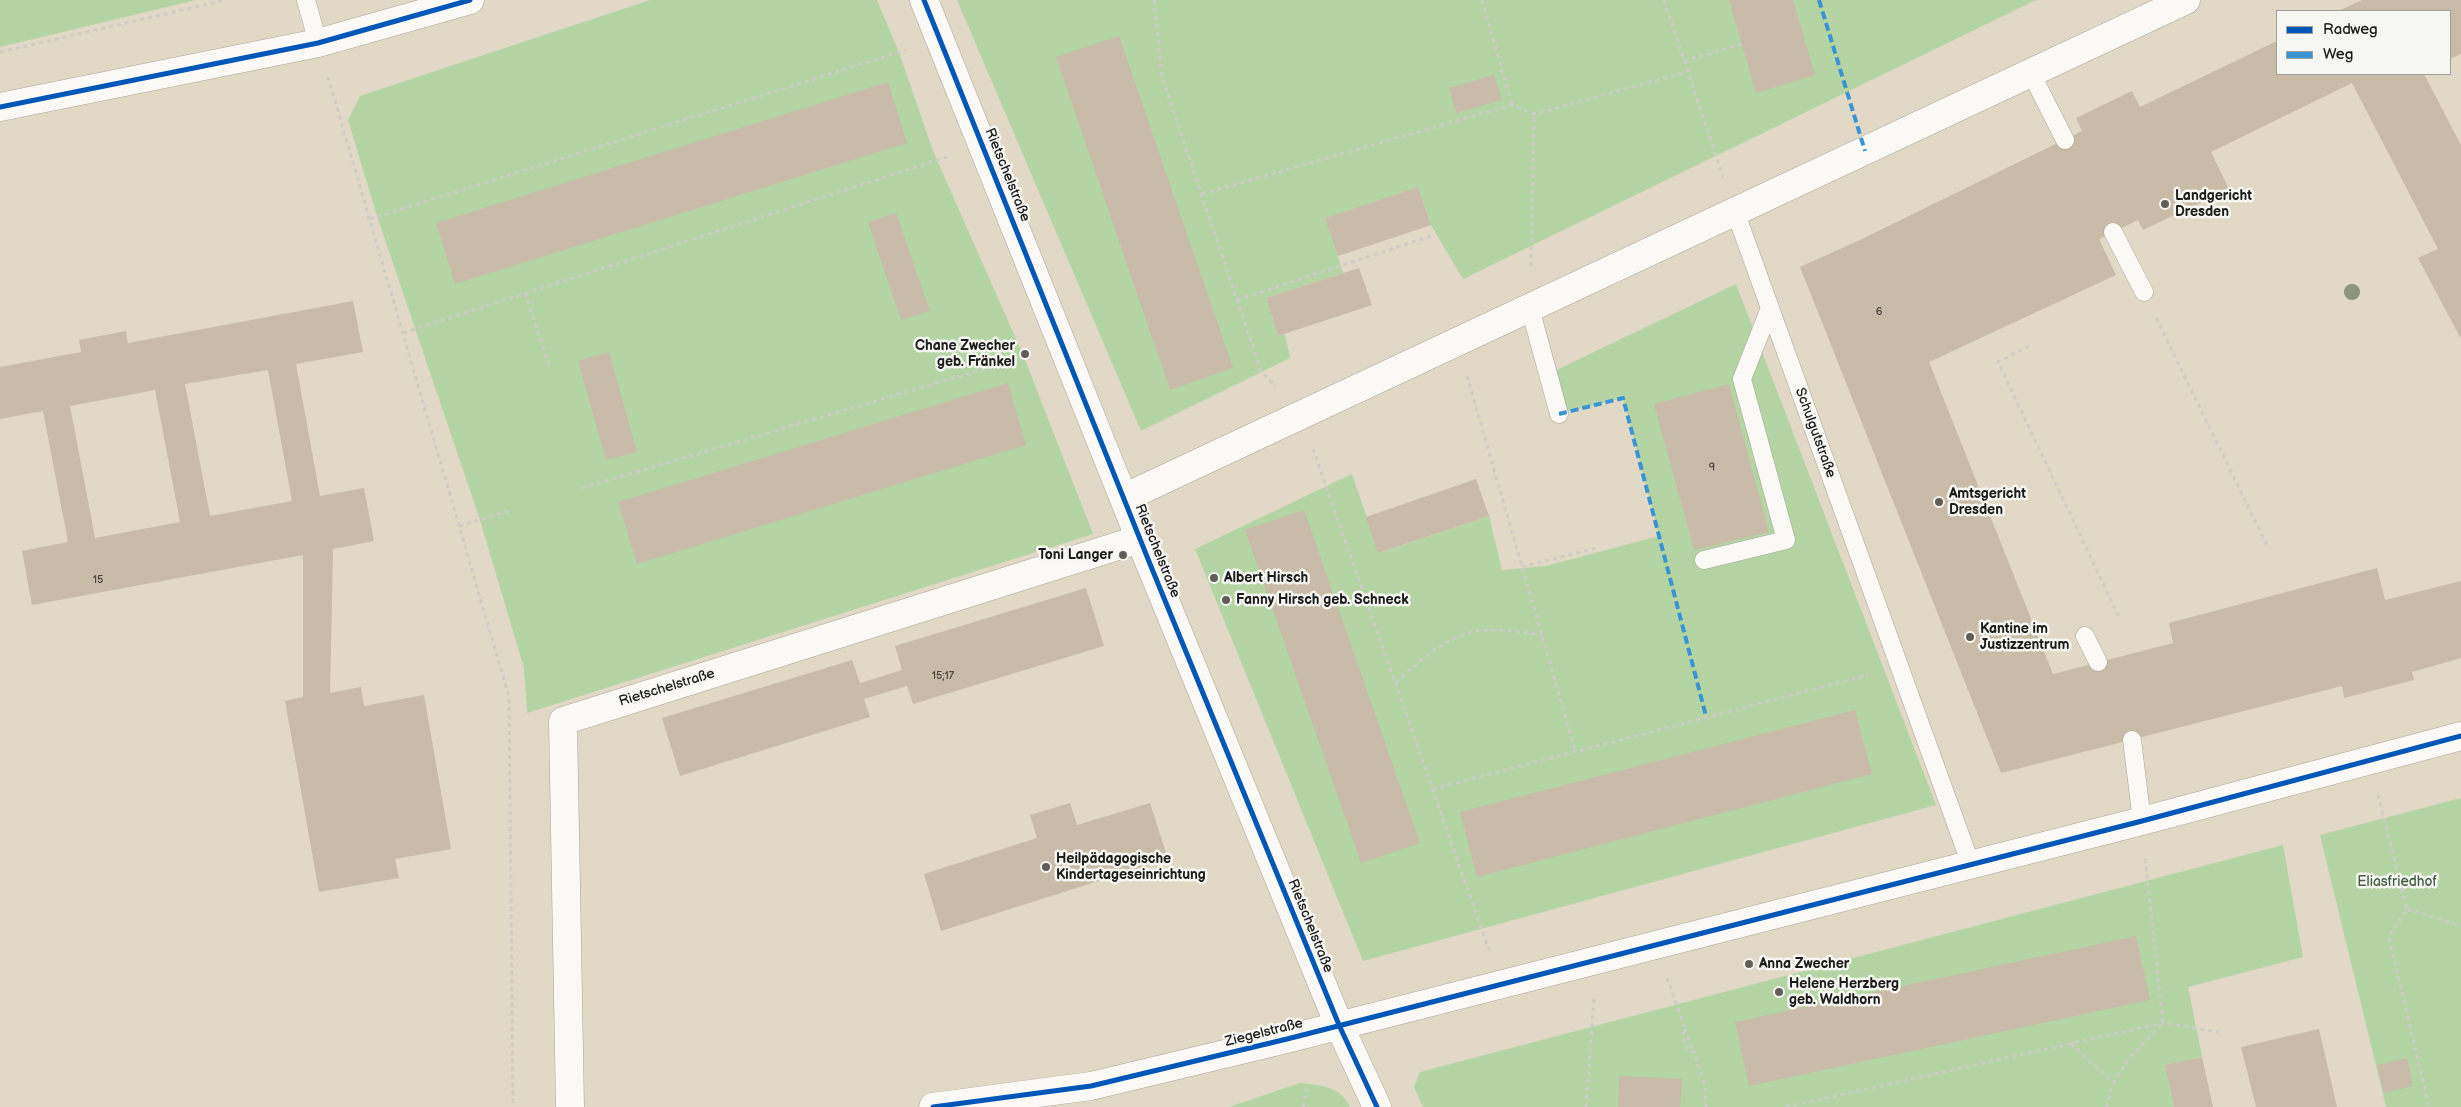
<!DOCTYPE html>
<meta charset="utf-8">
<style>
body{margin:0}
#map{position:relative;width:2461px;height:1107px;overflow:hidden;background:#e1d9c6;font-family:"Balsamiq Sans",sans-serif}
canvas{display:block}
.legend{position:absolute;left:2276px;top:10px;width:175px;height:65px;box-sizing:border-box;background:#f6f6f2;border:1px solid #9f9f9c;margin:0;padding:6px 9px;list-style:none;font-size:15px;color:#1c1c1c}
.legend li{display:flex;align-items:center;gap:10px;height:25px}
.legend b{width:25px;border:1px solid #9f9f9c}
</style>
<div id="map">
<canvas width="2461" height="1107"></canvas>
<ul class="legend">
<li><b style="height:6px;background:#0057b8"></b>Radweg</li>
<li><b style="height:6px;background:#3a94d4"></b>Weg</li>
</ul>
</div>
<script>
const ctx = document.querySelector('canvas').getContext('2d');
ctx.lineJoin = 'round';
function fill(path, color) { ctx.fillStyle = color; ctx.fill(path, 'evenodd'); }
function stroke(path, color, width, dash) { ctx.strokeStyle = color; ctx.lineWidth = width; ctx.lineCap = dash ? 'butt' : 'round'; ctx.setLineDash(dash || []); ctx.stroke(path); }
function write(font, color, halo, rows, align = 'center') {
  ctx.font = font + ' "Balsamiq Sans",sans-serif'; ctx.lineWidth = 5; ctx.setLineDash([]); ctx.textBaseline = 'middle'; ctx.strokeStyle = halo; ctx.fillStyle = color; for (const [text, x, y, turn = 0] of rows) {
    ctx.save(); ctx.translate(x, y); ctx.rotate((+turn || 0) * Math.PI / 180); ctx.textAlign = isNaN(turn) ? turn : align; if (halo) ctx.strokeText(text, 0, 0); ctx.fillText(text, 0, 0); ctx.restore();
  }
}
fill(new Path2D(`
 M 0,0 L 196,0 L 0,47 Z
 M 650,0 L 877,0 L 900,55 L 933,151 L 1024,357 L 1093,534 L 527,713 L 524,668 L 480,520 L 377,216 L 348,120 L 360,96 Z
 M 957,0 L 2036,0 L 1463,279 L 1431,225 L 1418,187 L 1326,218 L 1343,273 L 1266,298 L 1278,336 L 1285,334 L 1290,358 L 1141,431 Z
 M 1736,284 L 1936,805 L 1363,961 L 1195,549 L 1352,474 L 1379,553 L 1489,516 L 1502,570 L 1546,566 L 1659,536 L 1623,398 L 1559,414 L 1548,374 Z
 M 2461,798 L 2461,1107 L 2386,1107 L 2320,835 Z
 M 2283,845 L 2303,957 L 2188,987 L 2202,1057 L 2165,1065 L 2174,1107 L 1423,1107 L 1414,1087 L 1420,1072 Z
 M 1300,1083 C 1320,1085 1341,1086 1350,1107 L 1229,1107 Z`), '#b4d4a3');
fill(new Path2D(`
 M 1729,0 L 1793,0 L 1815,75 L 1756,93 Z
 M 2362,0 L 2461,0 L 2461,54 L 2450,59 L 2450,11 L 2338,11 Z
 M 1119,36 L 1233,368 L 1170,390 L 1056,57 Z
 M 2277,41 L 2277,74 L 2424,74 L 2461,145 L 2461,339 L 2418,258 L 2438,249 L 2352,83 L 2211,152 L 2229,189 L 2143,230 L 2138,220 L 2099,239 L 2116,275 L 1929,362 L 2053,674 L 2173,643 L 2169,623 L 2377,568 L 2385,600 L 2461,581 L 2461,658 L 2412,672 L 2414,680 L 2344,698 L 2342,686 L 2001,773 L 1800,267 L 1862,239 L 2082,131 L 2076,118 L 2132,91 L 2140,107 Z
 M 1494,75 L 1502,100 L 1456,113 L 1449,88 Z
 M 888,82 L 907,143 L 455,284 L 436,223 Z
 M 1418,187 L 1431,225 L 1338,256 L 1325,218 Z
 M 896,213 L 930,311 L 901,320 L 868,222 Z
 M 1359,268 L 1372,305 L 1278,336 L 1266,298 Z
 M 353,301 L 363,352 L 296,364 L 320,496 L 364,488 L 374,541 L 333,549 L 330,693 L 361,687 L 364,706 L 424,695 L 451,849 L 395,859 L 399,878 L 319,892 L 285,701 L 303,697 L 303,555 L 32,605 L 22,551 L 68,542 L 43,411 L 0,419 L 0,367 L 81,352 L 79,340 L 126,331 L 128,343 ZM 268,370 L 292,501 L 210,516 L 185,384 ZM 155,390 L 180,522 L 95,538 L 70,406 Z
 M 609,352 L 637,452 L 606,460 L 578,361 Z
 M 1008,383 L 1026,445 L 637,564 L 618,502 Z
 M 1729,384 L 1769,532 L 1694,550 L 1654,404 Z
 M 1476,479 L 1489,516 L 1378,553 L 1366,517 Z
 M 1304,510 L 1420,843 L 1361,863 L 1245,530 Z
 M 1086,588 L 1104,646 L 913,704 L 907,686 L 864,699 L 870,717 L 680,776 L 662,718 L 852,660 L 860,683 L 902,670 L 895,646 Z
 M 1855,710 L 1872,774 L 1477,877 L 1460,812 Z
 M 1070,803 L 1077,825 L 1150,803 L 1168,859 L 941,931 L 924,874 L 1037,838 L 1030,815 Z
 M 2136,936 L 2150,1000 L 1749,1086 L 1735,1022 Z
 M 2319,1029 L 2337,1107 L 2256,1107 L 2241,1047 Z
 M 2202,1057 L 2213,1107 L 2174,1107 L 2165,1065 Z
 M 2407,1058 L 2413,1086 L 2384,1093 L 2377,1065 Z
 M 1619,1076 L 1682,1079 L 1680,1107 L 1618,1107 Z`), '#c8bba8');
const lane = new Path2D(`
 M 306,0 L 318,43
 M 2031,73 L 2065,140
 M 1735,211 L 1971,865
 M 2113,232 L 2144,292
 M 1530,308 L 1559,414
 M 1704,560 L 1786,540 L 1742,379 L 1770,308
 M 2085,636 L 2098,662
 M 2132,740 L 2142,821`);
const street = new Path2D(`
 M 924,0 L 1150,564 L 1339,1025 L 1377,1107
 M 1124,498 L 2186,0
 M 570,1107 L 563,721 L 1140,539
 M 933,1107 L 1091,1086 L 1287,1039 L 2142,821 L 2461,736`);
const secondary = new Path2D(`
 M 0,107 L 318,43 L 470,0`);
stroke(lane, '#a9a599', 19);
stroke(street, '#a9a599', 29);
stroke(secondary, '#a9a599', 29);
stroke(new Path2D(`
 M 1154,0 L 1162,77 L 1261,371 L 1276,387
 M 1482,0 L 1512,105
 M 1664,0 L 1723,177
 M 0,52 L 226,0
 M 1684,61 L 1742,44
 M 328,77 L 509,697 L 513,1107
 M 1202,194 L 1512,105 L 1534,114 L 1688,72
 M 370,219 L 906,50
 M 1531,266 L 1534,114
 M 525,293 L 550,368
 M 1237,300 L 1434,235
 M 2156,318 L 2268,547
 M 403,333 L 947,157
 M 2029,346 L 1998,362 L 2120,619
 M 1467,376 L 1575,750
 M 1313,449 L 1489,950
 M 582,488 L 1028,356
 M 459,526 L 509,511
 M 1522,567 L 1596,548
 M 1396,683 C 1418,662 1442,640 1472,632 C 1490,627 1524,632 1542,635
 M 1433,789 L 1868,675
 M 2378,795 L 2407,909 L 2389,937 L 2429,1107
 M 2407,909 L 2461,926
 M 1667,978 L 1685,1028 L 1683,1036 L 1686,1048 L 1694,1052 L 1705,1086 L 1706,1107
 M 1685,1029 L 1693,1051
 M 2071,1044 L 2114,1083
 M 1303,1107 L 1307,1087
 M 1586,1107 L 1594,998
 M 1786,1107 L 2163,1023 L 2219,1032
 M 2107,1107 C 2110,1073 2141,1046 2163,1023 L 2145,858`), '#ceccc7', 3, [4, 4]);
stroke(lane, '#faf9f6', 18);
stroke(street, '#faf9f6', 28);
stroke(secondary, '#faf9f6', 28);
stroke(new Path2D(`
 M 1819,0 L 1865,151
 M 1559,414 L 1623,398 L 1706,716`), '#3a94d4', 4, [8, 4]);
stroke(new Path2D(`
 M 924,0 L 1150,564 L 1339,1025 L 1377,1107
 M 0,107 L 318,43 L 470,0
 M 933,1107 L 1091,1086 L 1287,1039 L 2142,821 L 2461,736`), '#0057b8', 5);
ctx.fillStyle = '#8b947d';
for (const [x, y] of [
 [2352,292]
]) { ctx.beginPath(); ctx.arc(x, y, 8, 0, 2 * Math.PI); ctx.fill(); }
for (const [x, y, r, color] of [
 [2165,204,5,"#615e58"],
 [1025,354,5,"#615e58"],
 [1939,502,5,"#615e58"],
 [1123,555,5,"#615e58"],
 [1214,578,5,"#615e58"],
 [1226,600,5,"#615e58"],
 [1970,637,5,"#615e58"],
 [1046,867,5,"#615e58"],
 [1749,964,5,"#615e58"],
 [1779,992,5,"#615e58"]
]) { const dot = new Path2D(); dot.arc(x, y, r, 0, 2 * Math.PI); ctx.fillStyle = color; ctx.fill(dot); stroke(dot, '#f6f6f2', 2); }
write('11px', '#47443f', null, [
 ["6",1879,312],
 ["9",1712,468],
 ["15",98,580],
 ["15;17",943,676]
]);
write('14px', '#1c1c1c', '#f6f6f2', [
 ["Rietschelstraße",1007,175,68],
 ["Schulgutstraße",1815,433,70],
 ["Rietschelstraße",1157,551,68],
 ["Rietschelstraße",667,688,-17],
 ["Rietschelstraße",1310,926,68],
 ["Ziegelstraße",1264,1033,-14]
]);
write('bold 14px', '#1c1c1c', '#f6f6f2', [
 ["Landgericht",2175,196],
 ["Dresden",2175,212],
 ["Chane Zwecher",1015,346,"right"],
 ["geb. Fränkel",1015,362,"right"],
 ["Amtsgericht",1949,494],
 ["Dresden",1949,510],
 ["Toni Langer",1113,555,"right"],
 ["Albert Hirsch",1224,578],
 ["Fanny Hirsch geb. Schneck",1236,600],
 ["Kantine im",1980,629],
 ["Justizzentrum",1980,645],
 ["Heilpädagogische",1056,859],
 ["Kindertageseinrichtung",1056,875],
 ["Anna Zwecher",1759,964],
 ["Helene Herzberg",1789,984],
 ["geb. Waldhorn",1789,1000]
], 'left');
write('14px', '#445b41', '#f6f6f2', [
 ["Eliasfriedhof",2397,882]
]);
</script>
